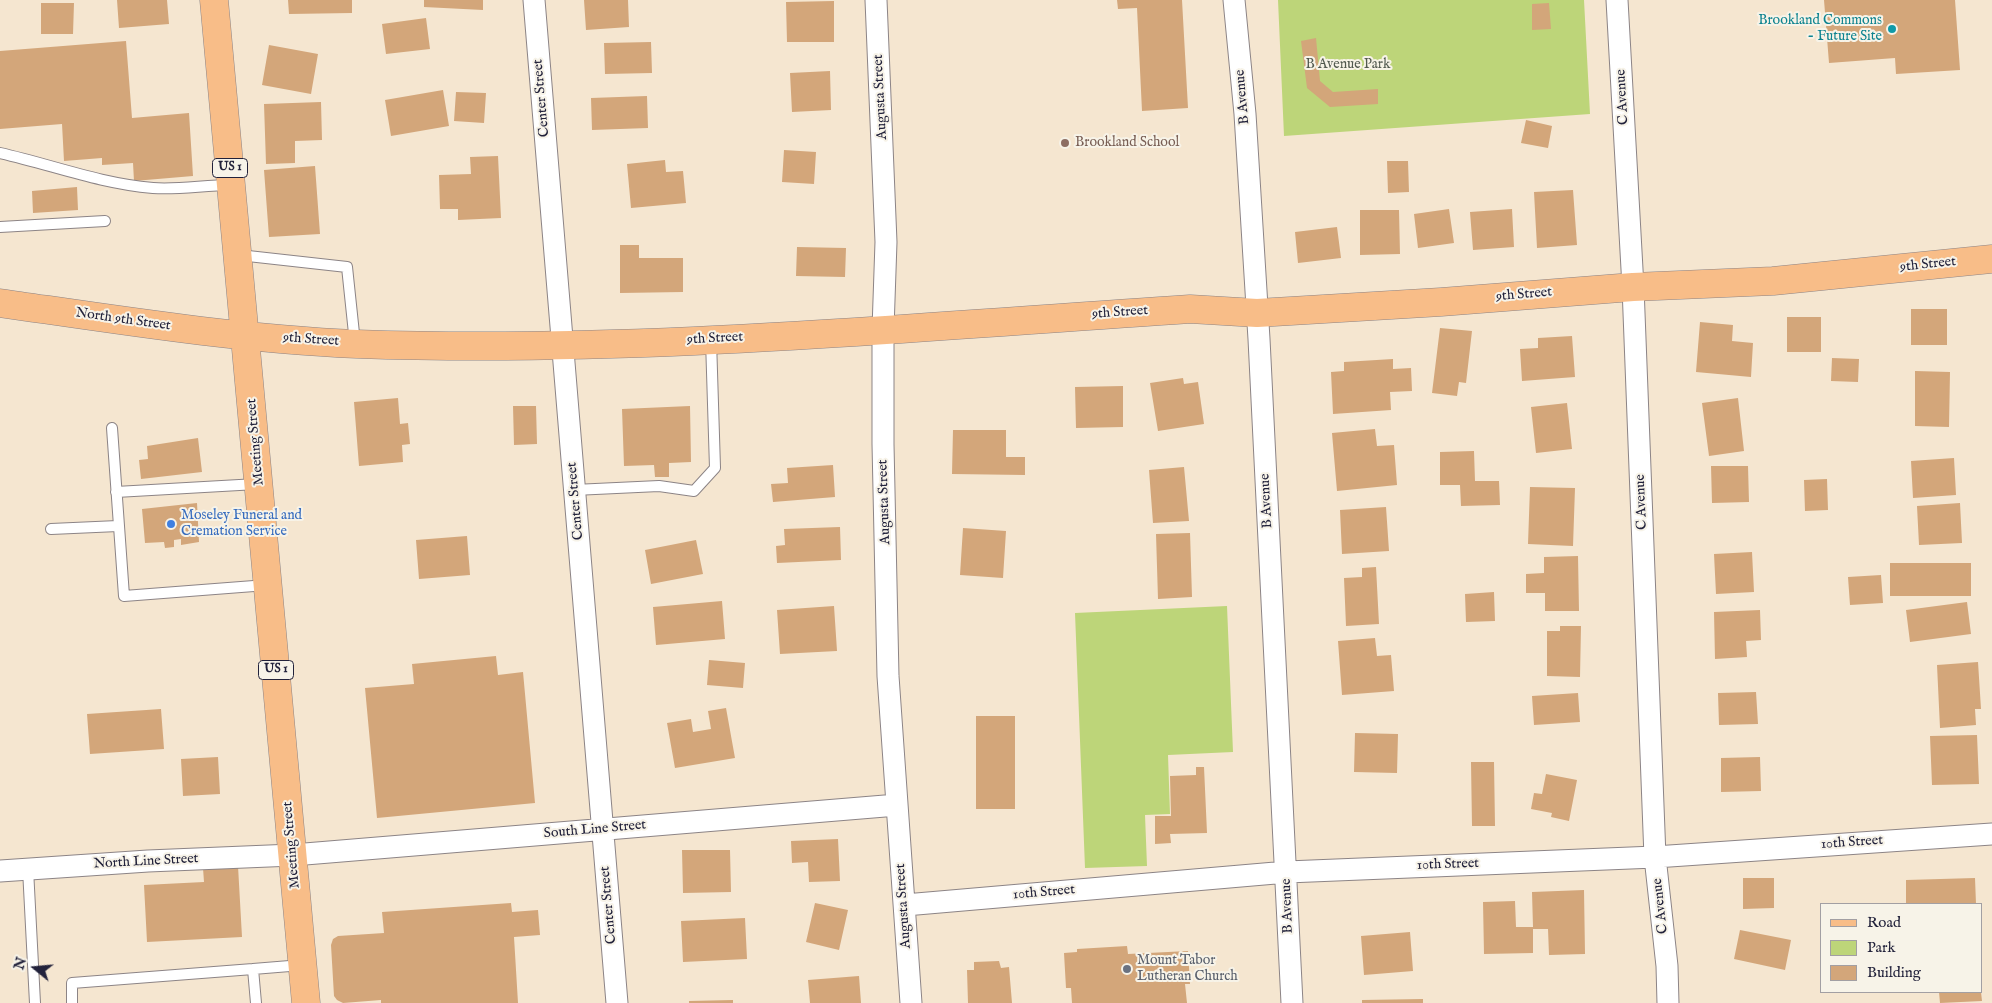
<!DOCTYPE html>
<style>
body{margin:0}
#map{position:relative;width:1992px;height:1003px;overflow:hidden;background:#f5e6d0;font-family:"IM FELL English",serif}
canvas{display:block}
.legend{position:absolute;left:1820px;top:903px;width:162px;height:90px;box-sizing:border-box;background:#f7f3e8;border:1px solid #a29fa3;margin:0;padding:6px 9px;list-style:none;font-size:15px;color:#22223b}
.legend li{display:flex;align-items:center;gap:10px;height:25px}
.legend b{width:25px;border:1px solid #a29fa3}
.north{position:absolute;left:10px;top:943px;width:50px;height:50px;-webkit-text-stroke:4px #f7f3e8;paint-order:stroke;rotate:287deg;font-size:14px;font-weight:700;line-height:20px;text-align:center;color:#22223b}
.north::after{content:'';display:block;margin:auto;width:18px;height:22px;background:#22223b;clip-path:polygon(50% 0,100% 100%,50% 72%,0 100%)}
</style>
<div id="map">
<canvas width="1992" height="1003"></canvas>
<ul class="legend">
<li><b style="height:6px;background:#f8bd88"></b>Road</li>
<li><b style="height:14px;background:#bdd579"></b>Park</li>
<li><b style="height:14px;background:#d3a67a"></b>Building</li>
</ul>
<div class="north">N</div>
</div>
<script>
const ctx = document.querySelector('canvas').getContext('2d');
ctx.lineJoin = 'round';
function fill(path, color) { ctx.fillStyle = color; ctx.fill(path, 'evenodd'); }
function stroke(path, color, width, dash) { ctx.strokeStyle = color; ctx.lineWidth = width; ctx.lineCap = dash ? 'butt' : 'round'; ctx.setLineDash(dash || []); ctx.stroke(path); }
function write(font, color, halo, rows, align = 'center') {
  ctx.font = font + ' "IM FELL English",serif'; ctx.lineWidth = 4; ctx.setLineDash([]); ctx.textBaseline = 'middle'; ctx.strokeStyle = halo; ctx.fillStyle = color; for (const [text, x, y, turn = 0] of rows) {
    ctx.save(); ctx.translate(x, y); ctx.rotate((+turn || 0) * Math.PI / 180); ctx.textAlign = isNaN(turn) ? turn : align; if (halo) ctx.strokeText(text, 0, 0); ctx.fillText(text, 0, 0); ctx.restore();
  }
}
fill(new Path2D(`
 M 1278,0 L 1584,0 L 1590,114 L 1284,136 Z
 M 1227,606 L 1233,752 L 1168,755 L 1170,814 L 1145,815 L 1147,866 L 1085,868 L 1075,613 Z`), '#bdd579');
fill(new Path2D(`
 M 117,0 L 167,0 L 169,24 L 119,28 Z
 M 288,0 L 352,0 L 352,13 L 289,14 Z
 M 424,0 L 483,0 L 483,10 L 424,7 Z
 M 584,0 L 628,0 L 629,27 L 586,30 Z
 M 1117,0 L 1182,0 L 1188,108 L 1142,111 L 1137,8 L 1118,9 Z
 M 1824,0 L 1955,0 L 1960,70 L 1896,74 L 1895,58 L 1829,63 Z
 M 834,1 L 834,42 L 787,42 L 786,2 Z
 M 41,3 L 74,3 L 73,34 L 41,34 Z
 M 1549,3 L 1551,29 L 1532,30 L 1532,4 Z
 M 426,18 L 430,49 L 386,54 L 382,24 Z
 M 1316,38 L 1320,81 L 1333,92 L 1378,89 L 1378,104 L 1330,107 L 1307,88 L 1301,41 Z
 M 126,41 L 132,118 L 189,113 L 193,176 L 134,181 L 133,163 L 102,165 L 102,158 L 64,161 L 62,124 L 0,129 L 0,51 Z
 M 651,42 L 652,73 L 605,74 L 604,43 Z
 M 269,45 L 318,54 L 311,94 L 262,85 Z
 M 830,71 L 831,110 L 792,112 L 790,73 Z
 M 443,90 L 449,126 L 391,136 L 385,100 Z
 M 456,92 L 486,93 L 484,123 L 454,121 Z
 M 647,96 L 648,128 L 592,130 L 591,98 Z
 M 321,102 L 322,140 L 295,141 L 295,163 L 266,164 L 264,104 Z
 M 1526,120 L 1552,126 L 1548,148 L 1521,143 Z
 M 784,150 L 816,152 L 814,184 L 782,182 Z
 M 498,156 L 501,218 L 458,220 L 458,209 L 440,209 L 439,175 L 471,174 L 470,157 Z
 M 665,160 L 666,172 L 683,171 L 686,203 L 631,208 L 627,164 Z
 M 1387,161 L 1408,161 L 1409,192 L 1388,193 Z
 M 315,166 L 320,234 L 269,237 L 264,170 Z
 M 77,187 L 78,210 L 33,213 L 32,191 Z
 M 1573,190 L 1577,245 L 1537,248 L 1534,192 Z
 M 1449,209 L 1454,243 L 1418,248 L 1414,214 Z
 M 1512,209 L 1514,247 L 1473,250 L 1470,212 Z
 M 1360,210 L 1399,210 L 1400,254 L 1360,255 Z
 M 1337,227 L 1341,258 L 1298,263 L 1295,232 Z
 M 620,245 L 639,245 L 639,258 L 683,258 L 683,292 L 620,293 Z
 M 797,247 L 846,248 L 845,277 L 796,276 Z
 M 1911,309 L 1947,309 L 1947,345 L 1911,345 Z
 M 1787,317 L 1821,317 L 1821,352 L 1787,352 Z
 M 1700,322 L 1733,325 L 1732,341 L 1753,343 L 1751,377 L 1696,372 Z
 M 1440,328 L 1472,331 L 1466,383 L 1459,382 L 1457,396 L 1432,393 Z
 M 1572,336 L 1575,377 L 1522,381 L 1520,349 L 1538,348 L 1538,338 Z
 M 1832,358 L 1859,359 L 1858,382 L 1831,381 Z
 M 1393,359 L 1393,369 L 1411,368 L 1412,391 L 1390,392 L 1391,410 L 1333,414 L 1331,372 L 1344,371 L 1344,362 Z
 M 1915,371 L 1950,372 L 1949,427 L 1915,426 Z
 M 1183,378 L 1184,384 L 1198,382 L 1204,424 L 1158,431 L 1150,383 Z
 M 1123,386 L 1123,427 L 1076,428 L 1075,387 Z
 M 398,398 L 400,424 L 408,423 L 410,444 L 402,445 L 403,462 L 359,466 L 354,402 Z
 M 1738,398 L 1744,451 L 1709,456 L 1702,403 Z
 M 1567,403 L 1572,449 L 1536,453 L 1531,407 Z
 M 513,406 L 536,406 L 537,444 L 514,445 Z
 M 690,406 L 691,462 L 669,463 L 669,477 L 655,477 L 654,465 L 624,466 L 622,409 Z
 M 1375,429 L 1377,446 L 1394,445 L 1397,485 L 1337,491 L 1332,433 Z
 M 953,430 L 1006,430 L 1006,457 L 1025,457 L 1025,475 L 952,474 Z
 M 198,438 L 202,472 L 141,479 L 139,460 L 148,459 L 147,446 Z
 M 1474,451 L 1475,481 L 1499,481 L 1500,505 L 1461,506 L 1460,485 L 1440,485 L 1440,452 Z
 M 1954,458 L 1956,495 L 1913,498 L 1911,461 Z
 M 833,465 L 835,497 L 773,502 L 771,484 L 788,483 L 787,468 Z
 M 1711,466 L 1748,466 L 1749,502 L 1712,503 Z
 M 1184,467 L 1189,521 L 1153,523 L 1149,470 Z
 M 1827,479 L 1828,510 L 1805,511 L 1804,480 Z
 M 1530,487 L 1575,488 L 1573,546 L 1528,544 Z
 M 197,503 L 199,542 L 181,545 L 181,539 L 174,540 L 174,547 L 165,548 L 164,542 L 145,543 L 142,509 Z
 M 1960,503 L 1962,543 L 1919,545 L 1917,506 Z
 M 1386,507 L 1389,551 L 1342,554 L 1340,510 Z
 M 840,527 L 841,560 L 777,563 L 776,546 L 785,545 L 784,529 Z
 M 963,528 L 1006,531 L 1003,578 L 960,575 Z
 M 1190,533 L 1192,597 L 1158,599 L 1156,534 Z
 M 467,536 L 470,575 L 419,579 L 416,540 Z
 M 696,540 L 703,574 L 651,584 L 645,550 Z
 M 1752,552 L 1754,592 L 1716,594 L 1714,554 Z
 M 1578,556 L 1579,611 L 1545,611 L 1545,593 L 1526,593 L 1526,574 L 1544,573 L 1544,557 Z
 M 1890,563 L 1971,563 L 1971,596 L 1890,596 Z
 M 1376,567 L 1379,624 L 1346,626 L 1344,578 L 1362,577 L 1362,568 Z
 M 1881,575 L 1883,603 L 1850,605 L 1848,577 Z
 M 1494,592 L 1495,621 L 1466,622 L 1465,594 Z
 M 722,601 L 725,639 L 656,645 L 653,607 Z
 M 1967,602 L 1971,634 L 1910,642 L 1906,610 Z
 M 834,606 L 837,651 L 780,654 L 777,610 Z
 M 1760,610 L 1761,640 L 1746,641 L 1747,657 L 1715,659 L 1714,612 Z
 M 1560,626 L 1581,626 L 1580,677 L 1547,676 L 1547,631 L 1560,631 Z
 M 1375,638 L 1377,656 L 1391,655 L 1394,691 L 1342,695 L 1338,641 Z
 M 496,656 L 498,675 L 523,672 L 535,803 L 377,818 L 365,688 L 414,684 L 412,664 Z
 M 709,660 L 745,663 L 743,688 L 707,685 Z
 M 1978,662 L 1981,709 L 1975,709 L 1976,725 L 1940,728 L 1937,665 Z
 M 1756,692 L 1758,724 L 1719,725 L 1718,693 Z
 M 1578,693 L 1580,722 L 1534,725 L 1532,696 Z
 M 726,708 L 735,758 L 675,768 L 667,723 L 691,719 L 693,732 L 711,729 L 708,711 Z
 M 161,709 L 164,749 L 90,754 L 87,714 Z
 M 976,716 L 1015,716 L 1015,809 L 976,809 Z
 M 1355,733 L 1398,734 L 1397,773 L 1354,772 Z
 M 1977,735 L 1979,784 L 1932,785 L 1930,736 Z
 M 218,757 L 220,794 L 183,796 L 181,759 Z
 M 1760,757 L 1761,791 L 1721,792 L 1721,758 Z
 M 1471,762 L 1494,762 L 1495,826 L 1472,826 Z
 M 1196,767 L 1204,767 L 1207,833 L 1170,834 L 1171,843 L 1155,844 L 1155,816 L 1171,816 L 1170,776 L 1196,775 Z
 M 1546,774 L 1577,780 L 1569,821 L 1551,817 L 1552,813 L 1531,809 L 1534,793 L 1542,794 Z
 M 838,839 L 840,881 L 809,882 L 808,862 L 792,863 L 791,841 Z
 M 682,850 L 730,850 L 731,892 L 683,893 Z
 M 238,866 L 242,937 L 147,942 L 144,885 L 204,882 L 203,868 Z
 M 1743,878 L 1774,878 L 1774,908 L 1743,909 Z
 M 1975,878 L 1976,904 L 1906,904 L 1906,880 Z
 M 1584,890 L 1585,954 L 1549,955 L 1548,929 L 1533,929 L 1533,953 L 1484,954 L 1483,902 L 1515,901 L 1516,927 L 1533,927 L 1532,892 Z
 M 511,903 L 512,912 L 538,910 L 540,935 L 514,937 L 518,1003 L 381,1003 L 381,1000 L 343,1003 L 337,1000 L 334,996 L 331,945 L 333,939 L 338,936 L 384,933 L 382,912 Z
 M 815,903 L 848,910 L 839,950 L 806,942 Z
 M 745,918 L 747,959 L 683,962 L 681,921 Z
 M 1740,930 L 1791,940 L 1785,970 L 1734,959 Z
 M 1410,932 L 1413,971 L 1364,975 L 1361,936 Z
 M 1127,946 L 1128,954 L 1188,951 L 1190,984 L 1185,984 L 1187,1003 L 1072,1003 L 1071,988 L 1066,988 L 1064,953 L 1077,952 L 1077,949 Z
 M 999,961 L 1001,968 L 1009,967 L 1012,1003 L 968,1003 L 967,970 L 974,970 L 974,962 Z
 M 859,976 L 861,1003 L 810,1003 L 808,980 Z
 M 1939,992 L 1981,992 L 1982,1001 L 1940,1003 Z
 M 1423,999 L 1423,1003 L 1362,1003 L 1362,1000 Z
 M 733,1000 L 733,1003 L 689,1003 L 689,1001 Z`), '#d3a67a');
const service = new Path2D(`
 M 0,153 C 53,165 98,183 153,188 C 178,190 205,185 230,185
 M 0,227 L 105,221
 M 239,255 L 347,267 L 355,343
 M 112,428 L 124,596 L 267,585
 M 574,490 L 659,486 L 694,491 L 715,468 L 711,340
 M 116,492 L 257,484
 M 51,529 L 118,526
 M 28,869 L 35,1003
 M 253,969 L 302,965
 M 72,1003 L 72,983 L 253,969 L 256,1003`);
const minor = new Path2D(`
 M 534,0 L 617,1003
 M 876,0 L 886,242 L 883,329 L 883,444 L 888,676 L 911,1003
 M 1234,0 L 1245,114 L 1259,339 L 1292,1003
 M 1617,0 L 1633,287 L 1655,857 L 1667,966 L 1668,1003
 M 0,871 L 148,861 L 293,855 L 897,805
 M 905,905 L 1287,872 L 1655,857 L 1992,834`);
const primary = new Path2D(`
 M 214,0 L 306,1003
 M 0,303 C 119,320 237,339 357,344 C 635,354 914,327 1190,309 L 1257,313 L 1441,302 L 1633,287 L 1773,281 L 1992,259`);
stroke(service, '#8c8486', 12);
stroke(minor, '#8c8486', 23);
stroke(primary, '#8c8486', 29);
stroke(service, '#fff', 10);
stroke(minor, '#fff', 21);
stroke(primary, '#f8bd88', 28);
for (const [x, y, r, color] of [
 [1892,29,5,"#0f9aa8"],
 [1065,143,5,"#8d6e63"],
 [171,524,5,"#3f7fe0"],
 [1127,969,5,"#6b7280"]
]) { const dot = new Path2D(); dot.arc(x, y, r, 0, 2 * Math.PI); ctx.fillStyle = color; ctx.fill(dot); stroke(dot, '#f7f3e8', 2); }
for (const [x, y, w] of [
 [230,168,35],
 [276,670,35]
]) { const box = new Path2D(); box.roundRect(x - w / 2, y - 9.5, w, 19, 4); ctx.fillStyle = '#f7f3e8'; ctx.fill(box); stroke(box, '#22223b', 1); }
write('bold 12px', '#22223b', null, [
 ["US 1",230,168],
 ["US 1",276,670]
]);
write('14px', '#0d838f', '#f7f3e8', [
 ["Brookland Commons",1882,21],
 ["- Future Site",1882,37]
], 'right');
write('14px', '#50584e', '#f7f3e8', [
 ["B Avenue Park",1348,65]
]);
write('14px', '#22223b', '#f7f3e8', [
 ["Augusta Street",881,97,-93],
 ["B Avenue",1243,97,-95],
 ["C Avenue",1623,97,-93],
 ["Center Street",542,98,-95],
 ["9th Street",1928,265,-6],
 ["9th Street",1524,295,-5],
 ["9th Street",1120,313,-4],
 ["North 9th Street",123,320,8],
 ["9th Street",715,339,-3],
 ["9th Street",311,340,4],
 ["Meeting Street",256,442,-95],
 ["Center Street",576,501,-95],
 ["B Avenue",1267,501,-93],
 ["Augusta Street",885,502,-92],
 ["C Avenue",1642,502,-92],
 ["South Line Street",595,830,-5],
 ["10th Street",1852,843,-4],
 ["Meeting Street",292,845,-95],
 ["North Line Street",146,862,-3],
 ["10th Street",1448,865,-2],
 ["10th Street",1044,893,-5],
 ["Center Street",609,905,-95],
 ["Augusta Street",904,906,-94],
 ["B Avenue",1288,906,-92],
 ["C Avenue",1661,906,-96]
]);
write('14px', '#785e54', '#f7f3e8', [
 ["Brookland School",1075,143]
], 'left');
write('14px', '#366cbe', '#f7f3e8', [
 ["Moseley Funeral and",181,516],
 ["Cremation Service",181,532]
], 'left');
write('14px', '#5b616d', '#f7f3e8', [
 ["Mount Tabor",1137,961],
 ["Lutheran Church",1137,977]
], 'left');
</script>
